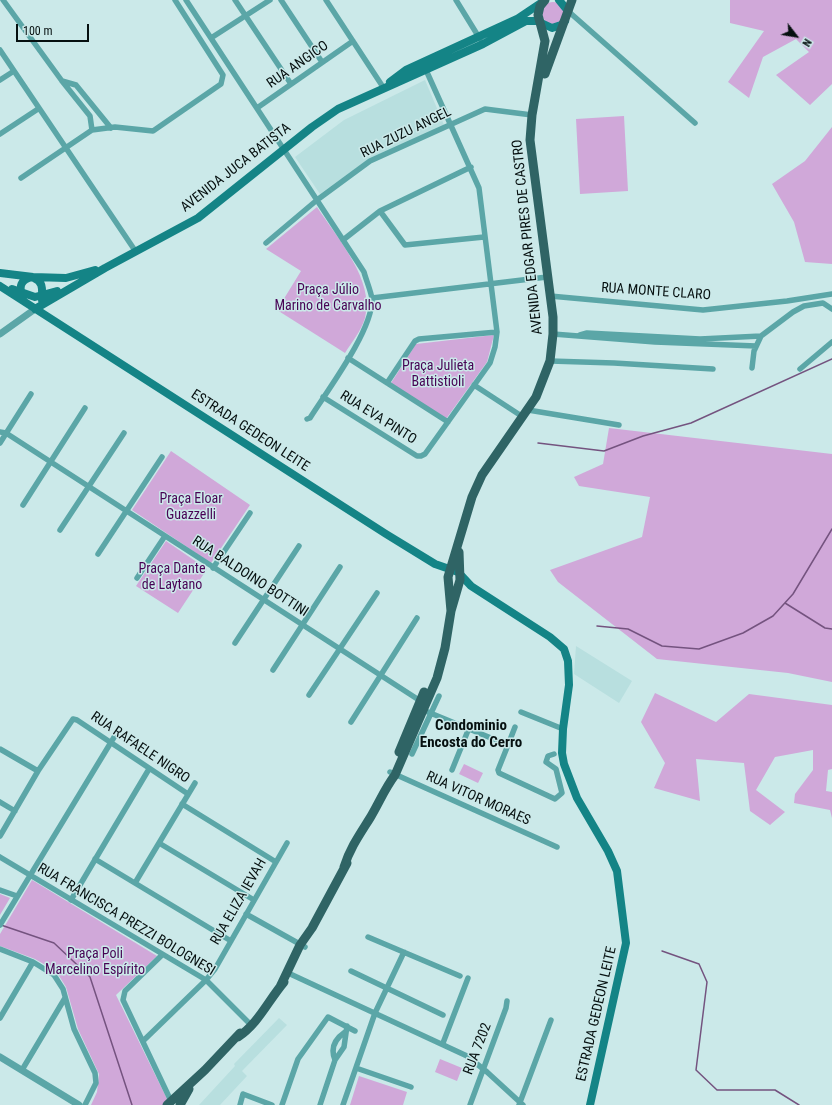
<!DOCTYPE html>
<meta charset="utf-8">
<style>
body{margin:0}
#map{position:relative;width:832px;height:1105px;overflow:hidden;background:#cbe9e9;font-family:"Roboto Condensed",sans-serif}
canvas{display:block}
.north{position:absolute;left:776px;top:16px;width:40px;height:40px;-webkit-text-stroke:3px #cbe9e9;paint-order:stroke;rotate:121deg;font-size:11px;font-weight:700;line-height:16px;text-align:center;color:#061010}
.north::after{content:'';display:block;margin:auto;width:14px;height:18px;background:#061010;clip-path:polygon(50% 0,100% 100%,50% 72%,0 100%)}
.scale{position:absolute;left:16px;top:24px;width:73px;height:18px;box-sizing:border-box;border:2px solid #061010;border-top:0;padding-left:5px;font-size:12px;line-height:14px;white-space:nowrap;color:#061010;-webkit-text-stroke:3px #cbe9e9;paint-order:stroke}
</style>
<div id="map">
<canvas width="832" height="1105"></canvas>
<div class="north">N</div>
<div class="scale">100 m</div>
</div>
<script>
const ctx = document.querySelector('canvas').getContext('2d');
ctx.lineJoin = 'round';
function fill(path, color) { ctx.fillStyle = color; ctx.fill(path, 'evenodd'); }
function stroke(path, color, width, dash) { ctx.strokeStyle = color; ctx.lineWidth = width; ctx.lineCap = dash ? 'butt' : 'round'; ctx.setLineDash(dash || []); ctx.stroke(path); }
function write(font, color, halo, rows, align = 'center') {
  ctx.font = font + ' "Roboto Condensed",sans-serif'; ctx.lineWidth = 3; ctx.setLineDash([]); ctx.textBaseline = 'middle'; ctx.strokeStyle = halo; ctx.fillStyle = color; for (const [text, x, y, turn = 0] of rows) {
    ctx.save(); ctx.translate(x, y); ctx.rotate((+turn || 0) * Math.PI / 180); ctx.textAlign = isNaN(turn) ? turn : align; if (halo) ctx.strokeText(text, 0, 0); ctx.fillText(text, 0, 0); ctx.restore();
  }
}
fill(new Path2D(`
 M 425,80 L 444,125 L 369,159 L 320,194 L 295,157 L 344,120 Z
 M 576,646 L 632,681 L 619,703 L 574,674 Z
 M 279,1018 L 287,1025 L 242,1071 L 247,1076 L 220,1105 L 199,1105 L 235,1066 L 234,1064 Z`), '#b8dfdf');
fill(new Path2D(`
 M 730,0 L 832,0 L 832,84 L 810,105 L 776,75 L 809,52 L 796,39 L 763,57 L 749,98 L 728,82 L 764,31 L 730,23 Z
 M542 13a11 11 0 1 1 22 0a11 11 0 1 1-22 0Z
 M 624,116 L 628,191 L 580,194 L 576,119 Z
 M 832,127 L 832,264 L 805,262 L 794,222 L 772,184 L 805,161 Z
 M 317,207 C 337,238 375,280 365,318 C 361,331 352,342 345,353 L 277,310 L 301,271 L 266,249 Z
 M 494,335 L 487,362 L 446,419 L 391,383 L 416,344 Z
 M 609,428 L 832,454 L 832,682 L 788,673 L 657,659 L 558,582 L 550,570 L 642,537 L 650,497 L 579,486 L 574,477 L 603,464 Z
 M 171,451 L 250,505 L 211,563 L 132,510 Z
 M 166,541 L 207,569 L 178,613 L 136,586 Z
 M 655,693 L 716,722 L 749,694 L 832,705 L 832,769 L 828,770 L 826,791 L 832,792 L 832,818 L 830,810 L 794,803 L 795,794 L 813,770 L 813,750 L 775,757 L 756,790 L 785,812 L 770,825 L 750,811 L 744,763 L 696,759 L 700,801 L 654,788 L 665,763 L 641,722 Z
 M 464,764 L 483,773 L 478,783 L 459,774 Z
 M 32,880 L 157,956 L 116,995 L 168,1101 L 165,1105 L 91,1105 L 97,1092 L 99,1074 L 78,1029 L 66,987 L 56,971 L 35,959 L 0,946 L 0,934 Z
 M 0,894 L 10,898 L 0,915 Z
 M 440,1059 L 462,1068 L 457,1081 L 435,1072 Z
 M 359,1076 L 407,1092 L 403,1105 L 350,1105 Z`), '#d0a8d9');
stroke(new Path2D(`
 M 538,443 L 604,451 L 643,436 L 691,423 L 832,359
 M 785,603 L 825,628 L 832,629
 M 597,626 L 628,629 L 662,646 L 699,649 L 743,633 L 773,616 L 793,594 L 832,529
 M 1,925 L 54,943 L 90,977 L 132,1105
 M 662,951 L 699,964 L 707,982 L 696,1070 L 717,1090 L 775,1090 L 799,1105`), '#74537f', 1.5);
stroke(new Path2D(`
 M 3,0 L 62,81 L 90,116 L 92,130
 M 186,0 L 364,272 C 366,280 371,291 372,299 C 373,330 327,391 310,418 L 307,419
 M 235,0 L 291,84
 M 281,0 L 322,62
 M 326,0 L 383,87
 M 456,0 L 480,39
 M 568,11 L 695,123
 M 211,38 L 270,0
 M 0,50 L 136,252
 M 0,80 L 14,71
 M 62,81 L 76,85 L 111,128
 M 257,108 L 353,41
 M 0,134 L 38,109
 M 21,178 L 92,130 L 115,127 L 153,131 L 221,84 L 223,75 L 175,0
 M 380,211 L 405,245 L 484,237
 M 343,240 L 380,211 L 471,167
 M 266,243 L 317,200 L 370,161 L 485,109 L 532,115
 M 550,296 L 703,310 L 787,301 L 832,294
 M 372,298 L 547,277
 M 553,334 L 655,342 L 756,346
 M 580,335 L 587,333 L 700,339 L 761,336
 M 348,358 L 448,422
 M 550,361 L 614,363 L 713,369
 M 752,368 L 754,351 L 761,336 L 793,312 L 804,306 L 823,303 L 832,309
 M 800,369 L 832,342
 M 387,383 L 415,341 L 419,339 L 497,332
 M 474,385 L 523,417
 M 323,397 L 417,456 L 421,456 L 425,454 L 490,363 L 495,347 L 497,332 L 479,188 L 426,70
 M 528,410 L 619,425
 M 0,432 L 6,433 L 422,702
 M 0,443 L 31,394
 M 23,505 L 85,408
 M 60,530 L 124,433
 M 98,554 L 162,457
 M 213,568 L 250,513
 M 137,578 L 165,536
 M 235,643 L 299,546
 M 273,670 L 340,567
 M 309,695 L 377,593
 M 423,710 L 508,745 L 498,770 L 499,773 L 555,799 L 562,793 L 556,769 L 546,762 L 548,756 L 554,754
 M 521,712 L 563,729
 M 351,722 L 417,618
 M 508,745 L 515,727
 M 0,749 L 38,771
 M 412,754 L 439,696
 M 452,770 L 469,728
 M 390,772 L 557,847
 M 0,802 L 15,811
 M 182,804 L 276,862
 M 0,836 L 38,771 L 73,719 L 77,720 L 188,794
 M 159,843 L 254,900
 M 0,857 L 206,980 L 252,1026
 M 95,859 L 231,941
 M 135,883 L 195,783
 M 0,890 L 17,896
 M 71,900 L 149,769
 M 246,914 L 305,947
 M 0,925 L 116,734
 M 368,937 L 460,976
 M 0,949 L 33,962 L 54,975 L 63,989 L 74,1029 L 95,1073 L 96,1083 L 85,1105
 M 162,955 L 125,991 L 123,1000 L 171,1101
 M 351,971 L 443,1015
 M 286,972 L 467,1056 L 487,1072 L 523,1105
 M 0,1018 L 33,962
 M 143,1041 L 206,980 L 215,969 L 287,843
 M 443,1043 L 468,978
 M 335,1060 C 330,1048 335,1039 345,1032
 M 356,1068 L 411,1087
 M 22,1070 L 65,998
 M 240,1105 L 243,1094 L 272,1105
 M 282,1105 L 298,1059 L 328,1017 L 355,1031
 M 320,1105 L 335,1060 L 344,1047 L 347,1026
 M 343,1105 L 375,1013 L 404,952
 M 470,1105 L 506,1008 L 507,1001
 M 519,1105 L 551,1020`), '#5ba6a7', 5.5);
stroke(new Path2D(`
 M 0,334 L 35,309
 M 0,1057 L 79,1105`), '#5ba6a7', 7);
stroke(new Path2D(`
 M 559,0 L 568,11
 M 390,82 L 406,70 L 517,19 L 544,1
 M 0,273 L 33,277 L 66,278 L 95,270
 M 34,278 C 44,282 42,290 42,300
 M 0,286 L 386,534 L 435,564 L 458,572 L 471,586 L 550,637 L 564,649 L 568,661 L 569,685 L 563,729 L 562,753 L 564,764 L 577,798 L 608,851 L 617,871 L 626,943 L 590,1105
 M 12,289 L 35,297 L 57,291
 M 23,297 C 18,287 21,279 32,277
 M 35,309 L 105,268 L 198,218 L 312,127 L 338,109 L 483,44 L 526,21 L 537,21 L 552,28 L 561,25 L 565,21`), '#148486', 8);
stroke(new Path2D(`
 M 545,74 L 572,0
 M 451,611 L 448,577 L 472,497 L 482,475 L 536,397 L 550,361 L 553,334 L 553,317 L 530,140 L 532,115 L 545,41 L 538,15 L 540,6 L 545,0
 M 399,752 L 424,692
 M 344,867 C 350,848 360,834 370,818 C 379,803 385,788 395,775 L 437,678 L 445,648 L 451,611 L 460,580 L 459,552
 M 280,987 L 300,945 L 312,928 L 347,863
 M 238,1037 C 258,1024 268,1001 284,982
 M 167,1105 L 205,1070 L 240,1033
 M 180,1105 L 189,1089`), '#2f6465', 9);
write('14px', '#061010', '#cbe9e9', [
 ["RUA ANGICO",298,65,-35],
 ["RUA ZUZU ANGEL",406,133,-26],
 ["AVENIDA JUCA BATISTA",236,168,-38],
 ["AVENIDA EDGAR PIRES DE CASTRO",528,237,-96],
 ["RUA MONTE CLARO",656,292,4],
 ["RUA EVA PINTO",378,418,32],
 ["ESTRADA GEDEON LEITE",250,431,33],
 ["RUA BALDOINO BOTTINI",250,577,33],
 ["RUA RAFAELE NIGRO",140,748,34],
 ["RUA VITOR MORAES",478,799,24],
 ["RUA ELIZA IEVAH",239,902,-60],
 ["RUA FRANCISCA PREZZI BOLOGNESI",126,920,31],
 ["ESTRADA GEDEON LEITE",597,1014,-77],
 ["RUA 7202",478,1049,-69]
]);
write('14px', '#480355', '#cbe9e9', [
 ["Praça Júlio",328,290],
 ["Marino de Carvalho",328,306],
 ["Praça Julieta",438,366],
 ["Battistioli",438,382],
 ["Praça Eloar",191,499],
 ["Guazzelli",191,515],
 ["Praça Dante",172,569],
 ["de Laytano",172,585],
 ["Praça Poli",95,954],
 ["Marcelino Espírito",95,970]
]);
write('bold 15px', '#061010', '#cbe9e9', [
 ["Condominio",471,726],
 ["Encosta do Cerro",471,743]
]);
</script>
